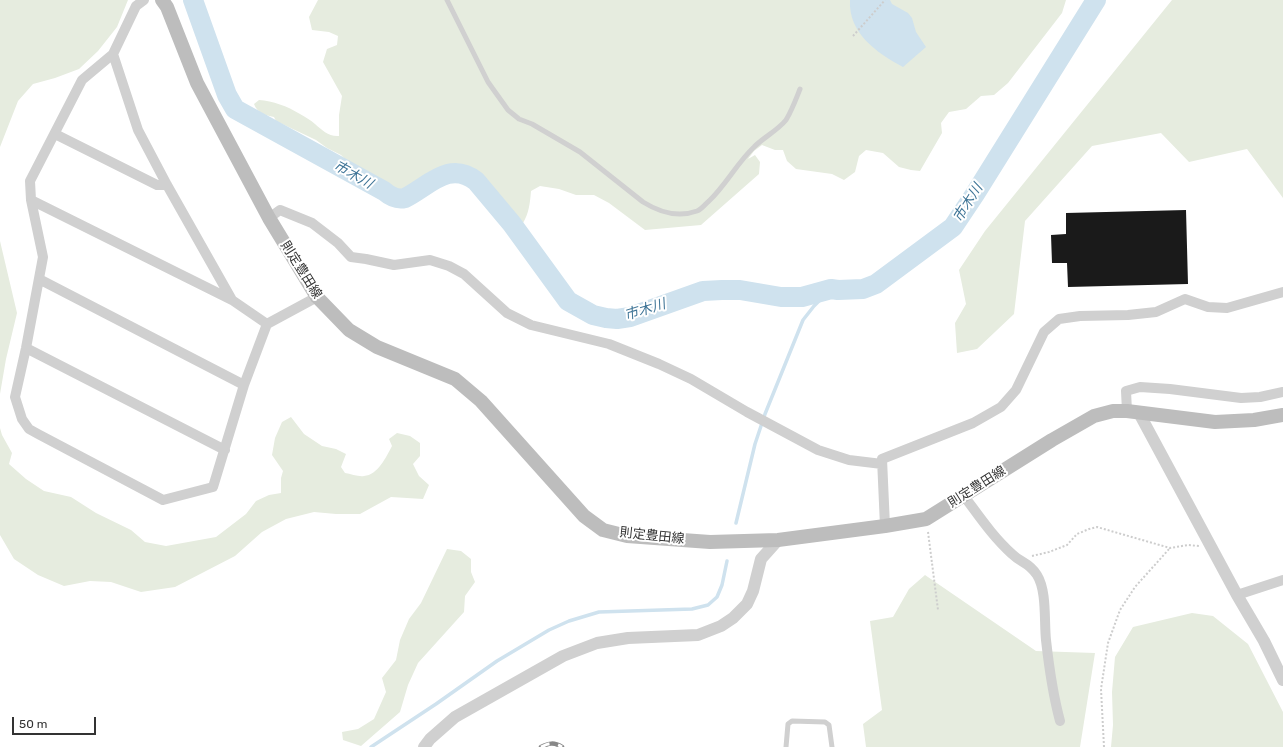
<!DOCTYPE html>
<meta charset="utf-8">
<style>
body{margin:0}
#map{position:relative;width:1283px;height:747px;overflow:hidden;background:#fff;font-family:Rubik,sans-serif}
canvas{display:block}
.scale{position:absolute;left:12px;top:717px;width:84px;height:18px;box-sizing:border-box;border:2px solid #333;border-top:0;padding-left:5px;font-size:12px;line-height:14px;white-space:nowrap;color:#333;-webkit-text-stroke:3px #fff;paint-order:stroke}
</style>
<div id="map">
<canvas width="1283" height="747"></canvas>
<div class="scale">50 m</div>
</div>
<script>
const ctx = document.querySelector('canvas').getContext('2d');
ctx.lineJoin = 'round';
function fill(path, color) { ctx.fillStyle = color; ctx.fill(path, 'evenodd'); }
function stroke(path, color, width, dash) { ctx.strokeStyle = color; ctx.lineWidth = width; ctx.lineCap = dash ? 'butt' : 'round'; ctx.setLineDash(dash || []); ctx.stroke(path); }
function write(font, color, halo, rows, align = 'center') {
  ctx.font = font + ' Rubik,"Noto Sans JP",sans-serif'; ctx.lineWidth = 4; ctx.setLineDash([]); ctx.textBaseline = 'middle'; ctx.strokeStyle = halo; ctx.fillStyle = color; for (const [text, x, y, turn = 0] of rows) {
    ctx.save(); ctx.translate(x, y); ctx.rotate((+turn || 0) * Math.PI / 180); ctx.textAlign = isNaN(turn) ? turn : align; if (halo) ctx.strokeText(text, 0, 0); ctx.fillText(text, 0, 0); ctx.restore();
  }
}
fill(new Path2D(`
 M 0,0 L 128,0 L 117,27 L 98,51 L 79,69 L 55,78 L 33,84 L 18,101 L 0,147 Z
 M 318,0 L 1066,0 L 1062,13 L 1008,83 L 994,95 L 981,96 L 966,109 L 949,112 L 941,123 L 942,133 L 920,171 L 911,170 L 899,167 L 883,153 L 866,150 L 859,156 L 855,172 L 844,180 L 832,174 L 796,169 L 787,161 L 783,150 L 775,150 L 762,145 L 754,151 L 748,159 L 755,155 L 760,162 L 759,174 L 701,225 L 645,230 L 609,203 L 594,195 L 576,195 L 559,189 L 540,186 L 531,191 C 530,203 529,213 523,223 L 516,222 L 475,175 C 439,154 427,195 399,196 L 396,188 L 352,166 L 341,155 L 327,148 L 316,140 L 276,121 L 274,117 C 265,115 257,113 254,104 L 259,100 C 273,101 287,106 300,114 C 305,117 311,120 315,124 C 322,130 329,137 339,136 L 339,115 L 342,96 L 323,62 L 327,49 L 337,45 L 338,36 L 329,32 L 312,30 L 309,17 Z
 M 1172,0 L 1283,0 L 1283,198 L 1247,149 L 1189,162 L 1161,133 L 1092,146 L 1025,221 L 1014,314 L 977,349 L 957,353 L 955,323 L 966,304 L 959,270 L 985,231 Z
 M 0,241 L 17,313 L 6,359 L 0,394 Z
 M 291,417 L 304,434 L 322,446 L 336,449 L 346,454 L 341,467 L 345,473 C 351,474 359,477 364,476 C 378,475 386,457 392,446 L 389,439 L 397,433 L 410,436 L 420,443 L 420,456 L 413,464 L 419,476 L 429,485 L 423,499 L 391,497 L 360,514 L 336,514 L 314,512 L 286,519 L 262,532 L 235,556 L 175,587 L 141,592 L 111,582 L 90,581 L 64,586 L 38,575 L 14,559 L 0,535 L 0,428 L 2,435 L 12,453 L 9,464 L 26,479 L 44,491 L 71,497 L 96,513 L 131,530 L 145,542 L 166,546 L 216,537 L 246,514 L 256,501 L 269,495 L 281,493 L 281,478 L 283,471 L 272,455 L 275,438 L 282,422 Z
 M 447,549 L 461,551 L 471,559 L 471,572 L 475,582 L 465,596 L 464,612 L 418,663 L 408,685 L 400,712 L 361,746 L 343,740 L 342,732 L 358,729 L 374,719 L 386,692 L 382,678 L 396,660 L 400,640 L 409,619 L 421,603 Z
 M 925,575 L 1036,651 L 1095,653 L 1080,747 L 866,747 L 863,724 L 882,710 L 870,621 L 893,617 L 909,589 Z
 M 1192,613 L 1213,616 L 1248,644 L 1283,712 L 1283,747 L 1111,747 L 1113,725 L 1112,692 L 1115,657 L 1133,627 Z`), '#e6ecdf');
fill(new Path2D(`
 M 850,0 L 890,0 L 892,4 L 908,13 L 912,18 L 916,32 L 926,47 L 903,67 C 877,53 848,33 850,0 Z`), '#cfe2ee');
stroke(new Path2D(`
 M 736,523 L 755,444 L 765,414 L 803,320 L 814,306 L 831,289
 M 371,747 L 436,704 L 497,661 L 549,630 L 569,621 L 599,612 L 692,609 L 708,605 L 717,597 L 722,585 L 727,561`), '#cfe2ee', 3.5);
stroke(new Path2D(`
 M 193,0 L 227,95 L 235,109 L 384,191 C 391,197 397,200 405,198 C 429,186 449,160 476,181 L 512,224 L 568,301 L 593,315 L 606,318 L 617,319 L 630,317 L 703,291 L 722,290 L 740,290 L 781,297 L 802,297 L 831,289 L 838,290 L 863,289 L 876,284 L 953,227 L 975,194 L 1096,0`), '#cfe2ee', 20);
fill(new Path2D(`
 M 1186,210 L 1188,284 L 1068,287 L 1067,263 L 1052,263 L 1051,235 L 1066,234 L 1066,213 Z`), '#1a1a1a');
stroke(new Path2D(`
 M 853,36 L 885,0
 M 928,532 L 938,610
 M 1032,556 L 1049,552 L 1067,545 L 1077,534 L 1089,529 L 1097,527 L 1170,548 L 1188,545 L 1199,546
 M 1104,747 L 1101,689 L 1108,643 L 1120,610 L 1135,587 L 1170,548`), '#cdcdcd', 2, [2, 2]);
stroke(new Path2D(`
 M 447,0 L 488,82 L 508,110 L 519,119 L 532,124 L 580,152 L 643,202 C 659,212 678,218 697,211 C 702,209 705,204 709,201 C 726,185 737,163 754,147 C 764,137 777,131 786,120 C 792,110 796,99 800,89
 M 786,747 L 788,724 L 792,721 L 825,722 L 829,725 L 832,747`), '#d0d0d0', 5);
stroke(new Path2D(`
 M 144,0 L 136,6 L 113,54 L 82,80 L 30,181 L 31,200 L 43,257 L 26,348 L 15,397 L 22,419 L 29,429 L 38,434 L 163,500 L 213,487 L 244,385 L 267,324 L 317,297
 M 113,54 L 138,130 L 167,185 L 232,300
 M 55,134 L 157,185 L 167,185
 M 31,200 L 232,300 L 267,324
 M 269,218 L 280,210 L 312,223 L 338,243 L 351,257 L 366,259 L 394,265 L 430,260 L 449,266 L 464,274 L 507,313 L 531,325 L 609,344 L 659,364 L 691,379 L 747,412 L 818,450 L 849,460 L 882,464
 M 39,279 L 244,385
 M 26,348 L 225,450
 M 1127,411 L 1126,391 L 1140,387 L 1170,389 L 1241,398 L 1260,397 L 1283,392
 M 964,496 C 979,516 993,537 1012,554 C 1021,563 1029,562 1037,575 C 1047,591 1044,621 1046,640 C 1049,667 1053,695 1060,721
 M 885,526 L 882,459 L 973,423 L 1001,407 L 1016,390 L 1044,332 L 1059,319 L 1080,316 L 1128,315 L 1156,312 L 1185,299 L 1208,307 L 1227,308 L 1283,292
 M 1237,595 L 1283,580`), '#d0d0d0', 10);
stroke(new Path2D(`
 M 1139,413 L 1237,595 L 1264,641 L 1283,680
 M 424,747 L 430,739 L 455,717 L 563,656 L 597,643 L 628,638 L 698,635 L 721,626 L 733,618 L 747,604 L 753,591 L 761,559 L 778,540`), '#d0d0d0', 12);
stroke(new Path2D(`
 M 162,0 L 167,7 L 197,83 L 269,218 L 317,297 L 349,330 L 377,347 L 455,379 L 481,401 L 584,516 L 603,530 L 627,536 L 710,542 L 778,540 L 885,526 L 926,519 L 1052,440 L 1094,416 L 1113,411 L 1127,411 L 1215,422 L 1254,420 L 1283,415`), '#bdbdbd', 14);
const rail = new Path2D(`
 M 541,747 C 549,743 554,742 562,747`);
stroke(rail, '#888', 4.5);
stroke(rail, '#fff', 3, [9]);
write('13px', '#333', '#fff', [
 ["則定豊田線",301,270,58],
 ["則定豊田線",977,487,-32],
 ["則定豊田線",652,536,6]
]);
write('italic 14px', '#3f7597', '#fff', [
 ["市木川",353,175,29],
 ["市木川",968,203,-58],
 ["市木川",645,310,-17]
]);
</script>
